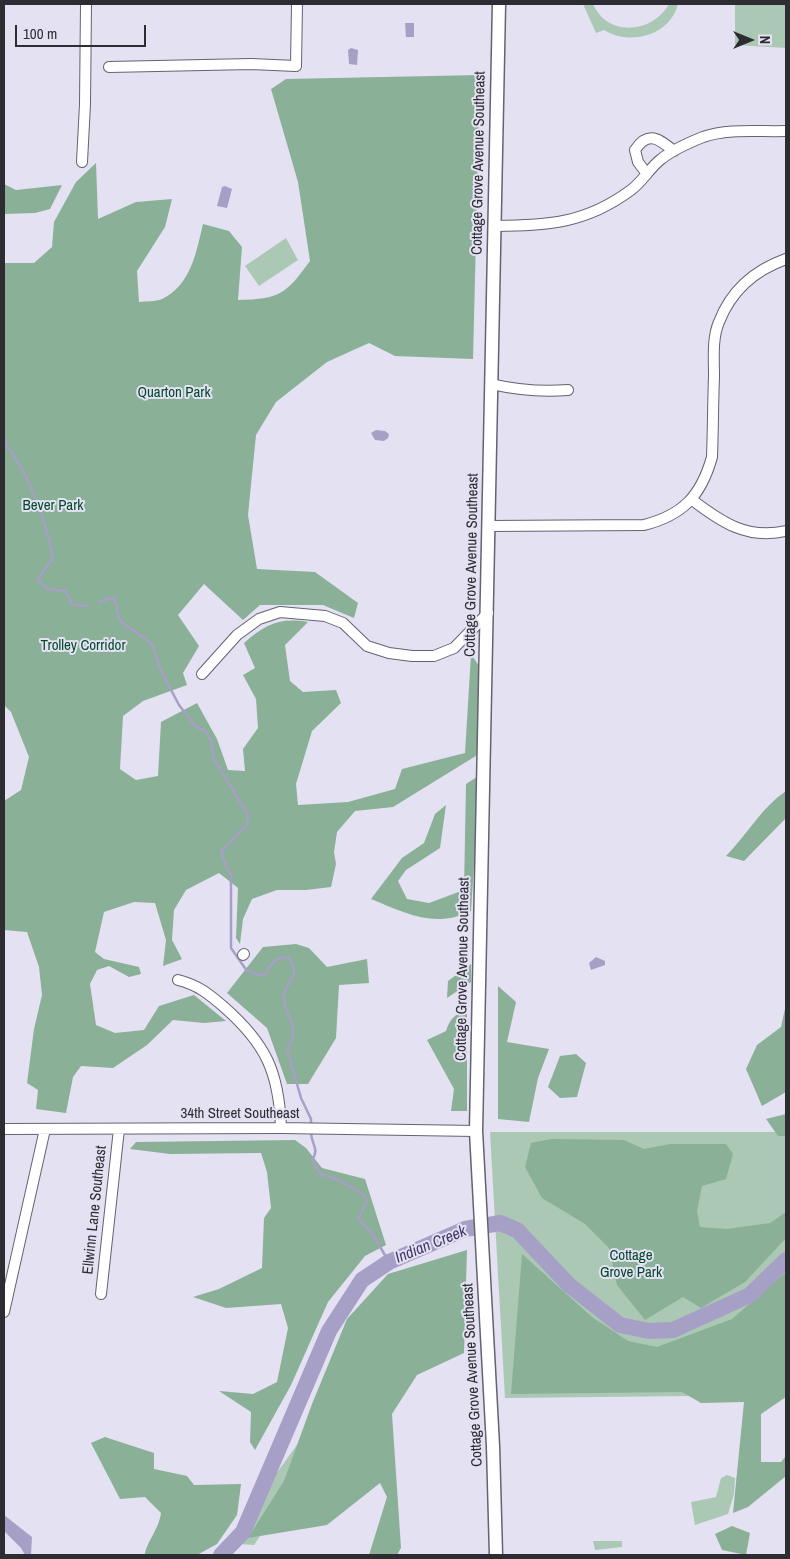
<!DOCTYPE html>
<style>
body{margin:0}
#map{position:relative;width:790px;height:1559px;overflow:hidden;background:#e4e1f3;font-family:"Archivo Narrow",sans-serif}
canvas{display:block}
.frame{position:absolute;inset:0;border:5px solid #2d2c32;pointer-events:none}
.north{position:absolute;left:725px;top:15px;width:50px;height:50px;-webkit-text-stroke:4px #e4e1f3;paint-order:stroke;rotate:90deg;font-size:14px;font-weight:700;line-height:20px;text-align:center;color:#2d2c32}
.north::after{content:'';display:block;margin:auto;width:18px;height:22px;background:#2d2c32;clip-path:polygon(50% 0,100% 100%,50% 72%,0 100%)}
.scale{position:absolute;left:15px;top:25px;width:131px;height:22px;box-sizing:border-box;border:2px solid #2d2c32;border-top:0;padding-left:6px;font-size:15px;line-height:18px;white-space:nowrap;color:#2d2c32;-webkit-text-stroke:4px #e4e1f3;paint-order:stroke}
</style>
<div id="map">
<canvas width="790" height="1559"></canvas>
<div class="frame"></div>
<div class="north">N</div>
<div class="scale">100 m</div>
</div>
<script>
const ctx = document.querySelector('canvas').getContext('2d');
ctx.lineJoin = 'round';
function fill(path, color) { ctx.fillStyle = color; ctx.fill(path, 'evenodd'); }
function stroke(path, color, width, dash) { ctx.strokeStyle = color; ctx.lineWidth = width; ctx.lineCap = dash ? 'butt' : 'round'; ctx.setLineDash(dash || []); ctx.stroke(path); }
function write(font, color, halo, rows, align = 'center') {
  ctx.font = font + ' "Archivo Narrow",sans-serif'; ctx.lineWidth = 4; ctx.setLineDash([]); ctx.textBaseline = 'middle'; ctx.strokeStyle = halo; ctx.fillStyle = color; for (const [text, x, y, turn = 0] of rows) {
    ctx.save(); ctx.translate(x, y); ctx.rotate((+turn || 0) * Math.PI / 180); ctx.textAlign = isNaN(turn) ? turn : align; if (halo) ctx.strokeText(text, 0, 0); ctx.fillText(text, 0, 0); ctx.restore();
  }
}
fill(new Path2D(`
 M 583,4 L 593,4 C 608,38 653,33 669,4 L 678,4 C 670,36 629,46 604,30 L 596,33 Z
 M 735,4 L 786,4 L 786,48 L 735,45 Z
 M 286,238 L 298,260 L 259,286 L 245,266 Z
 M 490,1132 L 786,1132 L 786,1395 L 505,1398 Z
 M 466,1301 L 468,1324 L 345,1411 L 254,1545 L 226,1543 L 328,1402 Z
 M 727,1475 L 735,1478 L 734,1494 L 728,1514 L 695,1525 L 691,1502 L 716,1497 L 721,1478 Z
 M 593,1541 L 622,1541 L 622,1547 L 595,1550 Z`), '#abc8b5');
fill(new Path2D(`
 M 480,75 L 473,359 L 395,356 L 369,343 L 327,362 L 276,402 L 256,435 L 248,515 L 257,569 L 315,572 L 358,603 L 354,618 L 323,605 L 260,605 L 243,620 L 204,584 L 178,615 L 199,646 L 183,673 L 187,685 L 143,701 L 123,716 L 120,769 L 136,780 L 158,776 L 161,722 L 197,703 L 217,739 L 228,770 L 245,771 L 243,749 L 258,728 L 256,699 L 243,675 L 255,668 L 244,643 C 265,625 279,617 308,622 L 285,645 L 290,681 L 303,692 L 336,690 L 341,703 L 312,731 L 296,784 L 298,805 L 348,802 L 395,789 L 402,769 L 465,753 L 471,654 L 479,666 L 479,754 L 393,807 L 355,811 L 337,832 L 334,852 L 336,864 L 331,887 L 306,890 L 277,890 L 252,899 L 243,919 L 240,944 L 236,938 L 238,888 L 219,873 L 186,890 L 174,910 L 172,940 L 182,959 L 163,966 L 166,940 L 155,903 L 134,902 L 104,912 L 95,952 L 104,959 L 139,967 L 141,974 L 129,977 L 109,966 L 97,970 L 90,984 L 96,1025 L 115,1033 L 144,1030 L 159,1006 L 194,995 L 226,1021 L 204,1023 L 173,1020 L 147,1045 L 113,1068 L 81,1066 L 73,1077 L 66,1113 L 36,1109 L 38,1090 L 27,1083 L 34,1029 L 42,995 L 39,967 L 27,932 L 4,930 L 4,801 L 21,790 L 29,757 L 11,712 L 4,705 L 4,263 L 34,263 L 52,247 L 54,222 L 76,182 L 96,163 L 98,219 L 136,202 L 172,199 L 165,227 L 137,271 L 139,302 C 146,301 155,302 162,299 C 191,285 196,253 203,224 L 229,231 L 242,247 L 238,300 C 280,299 286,294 310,261 L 298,182 L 271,89 L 286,79 Z
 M 4,184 L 16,190 L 62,185 L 50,209 L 35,213 L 4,214 Z
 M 480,775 L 471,911 C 435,929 405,913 371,899 L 402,858 L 424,843 L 435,814 L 446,805 L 440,848 L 406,870 L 398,881 L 407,899 L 429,903 L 464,890 L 466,784 Z
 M 786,791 L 786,818 L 744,861 L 726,856 C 747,835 762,807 786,791 Z
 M 296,944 L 309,948 L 327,967 L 367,959 L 369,983 L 339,985 L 336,1038 L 308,1084 L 287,1084 L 267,1028 L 227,993 L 263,947 Z
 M 471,964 L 471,982 L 447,998 L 448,981 Z
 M 498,986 L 516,1002 L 507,1042 L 549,1049 L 538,1078 L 529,1122 L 498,1119 Z
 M 786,1004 L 786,1092 L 762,1106 L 746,1069 L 757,1045 L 781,1027 Z
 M 467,1011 L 467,1111 L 451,1111 L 454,1089 L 427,1040 L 446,1031 C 449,1021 455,1012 467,1011 Z
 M 576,1054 L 586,1063 L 577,1097 L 560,1098 L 548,1087 L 560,1056 Z
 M 786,1114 L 786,1136 L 778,1136 L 766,1119 Z
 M 551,1139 L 624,1140 L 644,1149 L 670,1144 L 726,1144 L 733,1154 L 726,1179 L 702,1186 L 697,1211 L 700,1227 L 727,1229 L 770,1223 L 786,1212 L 786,1238 L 745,1282 L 701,1308 L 683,1297 L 645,1320 L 617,1285 L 609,1248 L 585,1224 L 542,1198 L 525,1167 L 531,1143 Z
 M 295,1140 L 306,1148 L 322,1168 L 365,1179 L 386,1245 L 365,1256 L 328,1302 L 291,1385 L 255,1450 L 250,1442 L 251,1412 L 219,1391 L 253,1394 L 277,1382 L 288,1328 L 281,1304 L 226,1308 L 193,1297 L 219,1289 L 262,1268 L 264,1218 L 271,1208 L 267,1172 L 261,1153 L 170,1154 L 130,1149 L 136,1142 Z
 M 467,1250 L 464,1353 L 417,1375 L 392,1414 L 401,1548 L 397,1555 L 369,1555 L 387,1497 L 380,1483 L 327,1525 L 248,1538 L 284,1481 L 312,1404 L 347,1319 L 388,1274 Z
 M 522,1254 L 592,1317 L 628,1341 L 657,1347 L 732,1319 L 786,1272 L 786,1397 L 761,1414 L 761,1462 L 781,1462 L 786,1456 L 786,1476 L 748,1507 L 733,1513 L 744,1402 L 701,1403 L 682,1392 L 511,1394 Z
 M 105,1437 L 154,1453 L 154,1469 L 187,1476 L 194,1485 L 241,1484 L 237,1515 L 217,1544 L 197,1555 L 145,1555 C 145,1545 159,1529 161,1513 L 145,1497 L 120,1499 L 91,1443 Z
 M 732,1526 L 750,1533 L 746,1555 L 722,1550 L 715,1534 Z`), '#8ab097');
fill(new Path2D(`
 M 405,23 L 414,23 L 414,37 L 406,37 Z
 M 351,48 L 358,50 L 357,65 L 349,64 L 348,50 Z
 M 225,186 L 232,189 L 227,208 L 217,206 L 222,187 Z
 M 376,430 L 385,431 L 389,434 L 388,438 L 384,441 L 375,440 L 371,433 Z
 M 596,957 L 605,961 L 605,965 L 591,970 L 589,963 Z
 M 4,1515 L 32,1537 L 31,1555 L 25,1555 L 21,1548 L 4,1531 Z`), '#a7a0c6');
stroke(new Path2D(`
 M 4,441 C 29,476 45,516 53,558 L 37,580 L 48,589 L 65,591 L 72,604 L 87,606
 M 99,602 L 114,597 L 120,621 L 152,644 L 160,669 L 179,705 L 196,727 L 204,730 L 211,740 L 214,759 L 248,815 L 247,824 L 221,852 L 227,869 L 231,874 L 231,948 L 247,971 L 264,976 C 271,964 274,958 288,957 C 305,979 282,981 284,1000 C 287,1020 301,1028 287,1049 L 301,1098 L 311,1119 L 311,1126
 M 311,1132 C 311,1145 320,1148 312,1160 L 321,1175 C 330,1175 364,1191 367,1201 L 358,1219 L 372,1233 L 389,1262`), '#a7a0c6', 2.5);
stroke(new Path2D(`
 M 221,1555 L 243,1532 L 329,1331 L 362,1280 L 389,1262 L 465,1229 L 500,1223 L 517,1230 L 569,1285 L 620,1325 L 649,1331 L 673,1330 L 750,1295 L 786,1260`), '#a7a0c6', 16);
const minor = new Path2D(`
 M 109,67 L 251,64 L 296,66 L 297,4
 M 82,162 L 85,104 L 86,4
 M 647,174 L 638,162 L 635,150 C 648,130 659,139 674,151
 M 494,226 C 549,225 585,224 631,190 C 642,182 649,169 660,160 C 672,150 688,143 703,137 C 729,128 759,132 786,131
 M 491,384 C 517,390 542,392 568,390
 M 691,499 C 721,522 747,540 786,531
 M 488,526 L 644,525 C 683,515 701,496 712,457 C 713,430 713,403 714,376 C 714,359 712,338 719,322 C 731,291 755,270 786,259
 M 202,674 L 237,635 L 259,619 L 280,612 L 325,616 L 343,623 L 367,646 L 389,653 L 412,656 L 434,656 L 454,648 L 488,613
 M 243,955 L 244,954
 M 178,980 C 198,985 209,994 224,1007 C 266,1044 279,1072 281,1128
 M 4,1129 L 281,1128 L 476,1131
 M 101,1294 L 119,1129
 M 4,1312 L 45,1129`);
const major = new Path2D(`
 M 496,1555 L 493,1446 L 476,1131 L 499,4`);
stroke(minor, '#656271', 12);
stroke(major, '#656271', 15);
stroke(minor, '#fff', 10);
stroke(major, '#fff', 12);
write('15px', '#2d2c32', '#e4e1f3', [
 ["Cottage Grove Avenue Southeast",479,163,-89],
 ["Cottage Grove Avenue Southeast",472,565,-89],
 ["Cottage Grove Avenue Southeast",463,969,-89],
 ["34th Street Southeast",240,1114],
 ["Ellwinn Lane Southeast",95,1210,-84],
 ["Cottage Grove Avenue Southeast",473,1375,-93]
]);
write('15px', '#034a2a', '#e4e1f3', [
 ["Quarton Park",174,393],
 ["Bever Park",53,506],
 ["Trolley Corridor",83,646],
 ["Cottage",631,1256],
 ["Grove Park",631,1273]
]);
write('italic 16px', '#433669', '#e4e1f3', [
 ["Indian Creek",431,1245,-22]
]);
</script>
